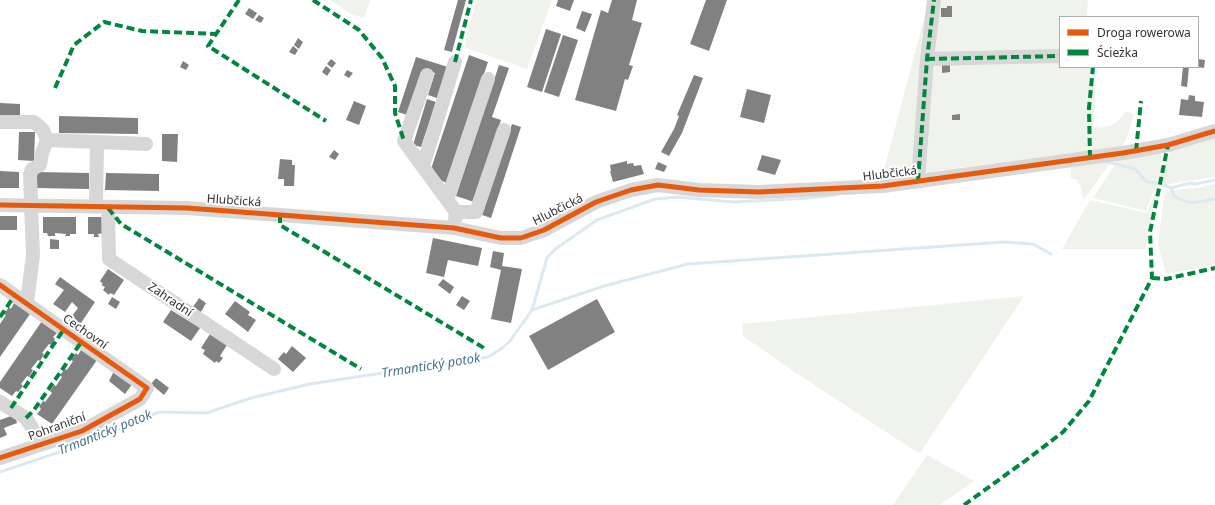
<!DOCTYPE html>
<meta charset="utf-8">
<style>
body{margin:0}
#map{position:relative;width:1215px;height:505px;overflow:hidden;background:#fff;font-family:"Noto Sans",sans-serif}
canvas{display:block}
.legend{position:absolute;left:1059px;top:16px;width:140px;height:52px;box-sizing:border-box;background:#fff;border:1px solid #adadad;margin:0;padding:5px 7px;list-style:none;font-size:12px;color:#333}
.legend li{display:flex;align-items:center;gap:8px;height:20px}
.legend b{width:20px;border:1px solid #adadad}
</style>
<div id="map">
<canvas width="1215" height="505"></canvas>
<ul class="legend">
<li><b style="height:5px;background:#e8590c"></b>Droga rowerowa</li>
<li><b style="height:5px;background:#00873e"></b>Ścieżka</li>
</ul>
</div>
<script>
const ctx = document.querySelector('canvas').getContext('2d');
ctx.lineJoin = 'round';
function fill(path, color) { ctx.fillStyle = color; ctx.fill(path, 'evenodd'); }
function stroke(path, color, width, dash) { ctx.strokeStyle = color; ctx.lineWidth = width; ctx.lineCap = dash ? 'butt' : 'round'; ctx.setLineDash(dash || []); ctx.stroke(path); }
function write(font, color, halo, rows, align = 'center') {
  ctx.font = font + ' "Noto Sans",sans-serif'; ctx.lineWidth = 4; ctx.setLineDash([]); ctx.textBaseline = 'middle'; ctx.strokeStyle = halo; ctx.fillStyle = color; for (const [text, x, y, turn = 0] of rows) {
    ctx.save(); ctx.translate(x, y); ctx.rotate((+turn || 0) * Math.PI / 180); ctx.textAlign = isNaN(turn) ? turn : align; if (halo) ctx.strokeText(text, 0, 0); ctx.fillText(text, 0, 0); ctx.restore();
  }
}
fill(new Path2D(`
 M 330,0 L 370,0 L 364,18 L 353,15 Z
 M 476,0 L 552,0 L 527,69 L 464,47 Z
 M 929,0 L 1088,0 L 1087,17 L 1060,17 L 1060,67 L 1096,67 L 1094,122 L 1092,129 C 1097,127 1100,128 1105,127 C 1115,126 1121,118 1126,111 L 1134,115 L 1126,140 L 1084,200 L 1080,185 L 1076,179 L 1071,179 L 1071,153 L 922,173 L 881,181 Z
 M 1215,136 L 1215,177 L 1174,183 L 1158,187 L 1145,249 L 1062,249 L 1090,200 L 1147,213 L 1171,149 Z
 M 1161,151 L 1161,172 L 1146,211 L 1093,198 L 1119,158 Z
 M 1215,184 L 1215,265 L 1166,274 L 1158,244 L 1165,191 L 1196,188 Z
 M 1024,296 L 920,453 L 915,451 L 796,373 L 743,336 L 742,324 Z
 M 927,455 L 974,481 L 940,505 L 893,505 Z`), '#eff3ec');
stroke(new Path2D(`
 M 1108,162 L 1135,169 L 1147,182 L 1156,183
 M 1163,185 L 1171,188 L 1190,183 L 1195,184 L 1215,180
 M 1171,188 L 1174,196 C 1189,206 1198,202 1215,199
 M 532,310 L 604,286 L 688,264 L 1004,242 L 1033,244 L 1051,254
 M 0,472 L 83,444 L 159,412 L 207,413 L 251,398 L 310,384 L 488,357 L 501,349 L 510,341 L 532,310 L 547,258 L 554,250 L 597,220 L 655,199 L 677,197 L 734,202 L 809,198 L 835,195`), '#dde9f0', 3);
fill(new Path2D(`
 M 458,0 L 466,0 L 452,52 L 444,50 Z
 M 558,0 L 574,0 L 570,11 L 556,6 Z
 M 612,0 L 637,0 L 632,20 L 642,23 L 629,65 L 633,66 L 628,80 L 625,79 L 616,111 L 575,100 L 601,10 L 608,13 Z
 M 706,0 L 727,0 L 709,51 L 690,44 Z
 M 947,6 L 952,6 L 952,17 L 941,17 L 941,8 L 947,8 Z
 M 249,8 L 257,13 L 253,19 L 245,14 Z
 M 582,11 L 592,14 L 585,32 L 576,28 Z
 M 259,15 L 264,18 L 261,23 L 255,20 Z
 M 546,29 L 561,34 L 542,92 L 527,87 Z
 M 563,35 L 578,40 L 559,97 L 544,92 Z
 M 298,38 L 303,42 L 299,49 L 294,45 Z
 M 293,46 L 298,50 L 295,55 L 289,52 Z
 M 469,55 L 488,62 L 447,183 L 437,179 L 431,169 Z
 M 416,57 L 448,67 L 437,98 L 428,95 L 435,73 L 423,69 L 407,115 L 398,112 Z
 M 331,59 L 336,63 L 332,68 L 327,64 Z
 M 1198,59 L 1205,60 L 1204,68 L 1198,67 Z
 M 183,61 L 189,65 L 186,70 L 180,67 Z
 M 942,63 L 950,63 L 950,72 L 942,73 Z
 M 499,65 L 509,68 L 492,117 L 501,120 L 474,202 L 456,196 Z
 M 326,66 L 331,70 L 327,76 L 322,72 Z
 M 1183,67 L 1189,67 L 1187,87 L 1181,86 Z
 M 347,70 L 353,73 L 349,78 L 344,75 Z
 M 694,75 L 703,78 L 682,133 L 669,156 L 661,152 L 674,129 L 679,116 L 677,115 Z
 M 747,89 L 771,95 L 764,123 L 740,117 Z
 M 1189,95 L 1195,96 L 1195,101 L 1204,102 L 1202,117 L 1179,115 L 1181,99 L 1188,100 Z
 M 427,99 L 436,102 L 421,147 L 413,145 Z
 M 354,101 L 366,106 L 359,125 L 346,120 Z
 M 0,103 L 20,104 L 20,120 L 0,119 Z
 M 960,114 L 960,120 L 952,120 L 952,115 Z
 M 59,116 L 138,118 L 138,134 L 59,133 Z
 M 512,124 L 521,127 L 491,218 L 482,215 Z
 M 19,132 L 35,132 L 34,161 L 18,160 Z
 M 162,134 L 178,134 L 177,162 L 162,161 Z
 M 334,150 L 339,154 L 335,160 L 329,157 Z
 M 762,155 L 781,160 L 775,175 L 757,170 Z
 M 280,159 L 292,160 L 292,165 L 295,165 L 294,186 L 284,186 L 284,179 L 278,179 Z
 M 627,161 L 627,164 L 633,163 L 634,166 L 641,165 L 644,174 L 613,182 L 610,171 L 611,171 L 610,165 Z
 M 658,162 L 667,166 L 664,172 L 655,169 Z
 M 0,171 L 19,172 L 19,188 L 0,188 Z
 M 36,172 L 89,173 L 89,189 L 35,188 Z
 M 106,173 L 159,174 L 159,191 L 105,190 Z
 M 0,216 L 17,216 L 17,230 L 0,230 Z
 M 43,217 L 76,217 L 76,234 L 70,234 L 70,236 L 65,236 L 66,234 L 55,233 L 55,236 L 48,236 L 47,233 L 43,233 Z
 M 88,217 L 105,217 L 105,233 L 98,234 L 99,237 L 94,237 L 94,234 L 88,234 Z
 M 433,238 L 482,248 L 478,266 L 448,260 L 444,277 L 426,273 Z
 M 50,239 L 59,240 L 59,249 L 50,249 Z
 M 493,251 L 504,253 L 502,266 L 522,269 L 511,323 L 491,319 L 501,270 L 490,267 Z
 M 108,269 L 124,280 L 114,295 L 110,293 L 109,295 L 103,290 L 105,287 L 101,285 L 103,284 L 100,281 Z
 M 60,277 L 95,302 L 79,326 L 94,336 L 91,339 L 67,323 L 78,308 L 72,302 L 65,312 L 53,304 L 64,290 L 55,284 Z
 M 443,279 L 454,287 L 450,294 L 438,285 Z
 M 462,296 L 470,301 L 464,310 L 456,305 Z
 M 112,297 L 120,302 L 116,309 L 108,304 Z
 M 199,298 L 206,303 L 201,312 L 193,307 Z
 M 597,299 L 615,332 L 548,370 L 529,336 Z
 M 235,301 L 250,312 L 248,315 L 256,320 L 248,332 L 225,314 Z
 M 14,303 L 30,314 L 0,357 L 0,324 L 6,315 L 4,314 L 9,307 L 11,309 Z
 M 171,310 L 200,328 L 191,341 L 163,322 Z
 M 42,321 L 57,333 L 53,337 L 55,339 L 51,345 L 49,344 L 42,353 L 44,354 L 40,361 L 38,360 L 31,369 L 33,370 L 29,377 L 27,376 L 21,384 L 23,386 L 18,392 L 16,391 L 12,396 L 0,388 L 0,382 Z
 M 210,334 L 227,345 L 220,356 L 223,358 L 219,363 L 216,361 L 215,363 L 203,354 L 205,350 L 201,348 Z
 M 292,346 L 306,358 L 293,372 L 278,359 L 284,352 L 286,354 Z
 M 81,350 L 97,360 L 52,424 L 37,414 L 41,409 L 39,407 L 43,401 L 45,402 L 52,393 L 50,391 L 54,385 L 56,386 L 62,377 L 60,375 L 65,369 L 67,370 L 73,361 L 71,360 L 76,353 L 78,355 Z
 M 114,371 L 133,383 L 125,394 L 109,381 Z
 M 156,378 L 169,388 L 164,395 L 151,384 Z
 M 11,416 L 16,419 L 17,423 L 4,428 L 7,435 L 0,438 L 0,420 Z`), '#818181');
stroke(new Path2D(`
 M 927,59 L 1060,56
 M 427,75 L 404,141 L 456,212 L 454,228
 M 0,122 L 34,122 L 43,130 L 47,140 L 42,153 L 40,165 L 32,169 L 30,175 L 33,255 L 27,302
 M 47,140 L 146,144
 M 423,166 L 455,62
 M 918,181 L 927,59 L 934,0
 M 447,200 L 488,79
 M 0,205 L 187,208 L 454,228 L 501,238 L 521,238 L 544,230 L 596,202 L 631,190 L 658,185 L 699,190 L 759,192 L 883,186 L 1123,153 L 1168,145 L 1215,131
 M 96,207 L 97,143
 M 108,208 L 109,259 L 274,369
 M 456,212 L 476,212 L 504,130
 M 0,285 L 147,388 L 140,399 L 82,431 L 0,458
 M 0,402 L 26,418 L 42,444`), '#d7d7d7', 14);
stroke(new Path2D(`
 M 239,0 L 208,46 L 326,121
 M 313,0 L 359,30 L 382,58 L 395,86 L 395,113 L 404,141
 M 927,59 L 1060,56
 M 455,62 L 471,0
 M 55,88 L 74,45 L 104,22 L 142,31 L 216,34
 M 1136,151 L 1141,101
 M 1090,158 L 1089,108 L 1093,67
 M 918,181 L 927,59 L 934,0
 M 108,208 L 121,224 L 361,369
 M 280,215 L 280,225 L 484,348
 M 1152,278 L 1166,279 L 1215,268
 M 0,317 L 15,295
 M 11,408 L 64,329
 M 26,418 L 34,410 L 82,341
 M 964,505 L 1025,461 L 1063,432 L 1089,401 L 1152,278 L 1150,232 L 1168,145`), '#00873e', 4, [8, 4]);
stroke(new Path2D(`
 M 0,205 L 187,208 L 454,228 L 501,238 L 521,238 L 544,230 L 596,202 L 631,190 L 658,185 L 699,190 L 759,192 L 883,186 L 1123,153 L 1168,145 L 1215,131
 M 0,285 L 147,388 L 140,399 L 82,431 L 0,458`), '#e8590c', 5);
write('12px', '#333', '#fff', [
 ["Hlubčická",890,174,-7],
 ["Hlubčická",234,201,4],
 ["Hlubčická",558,210,-27],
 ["Zahradní",170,300,34],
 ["Cechovní",85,332,35],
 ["Pohraniční",57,427,-20]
]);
write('italic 13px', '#47728f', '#fff', [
 ["Trmantický potok",431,366,-9],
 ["Trmantický potok",105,433,-22]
]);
</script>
